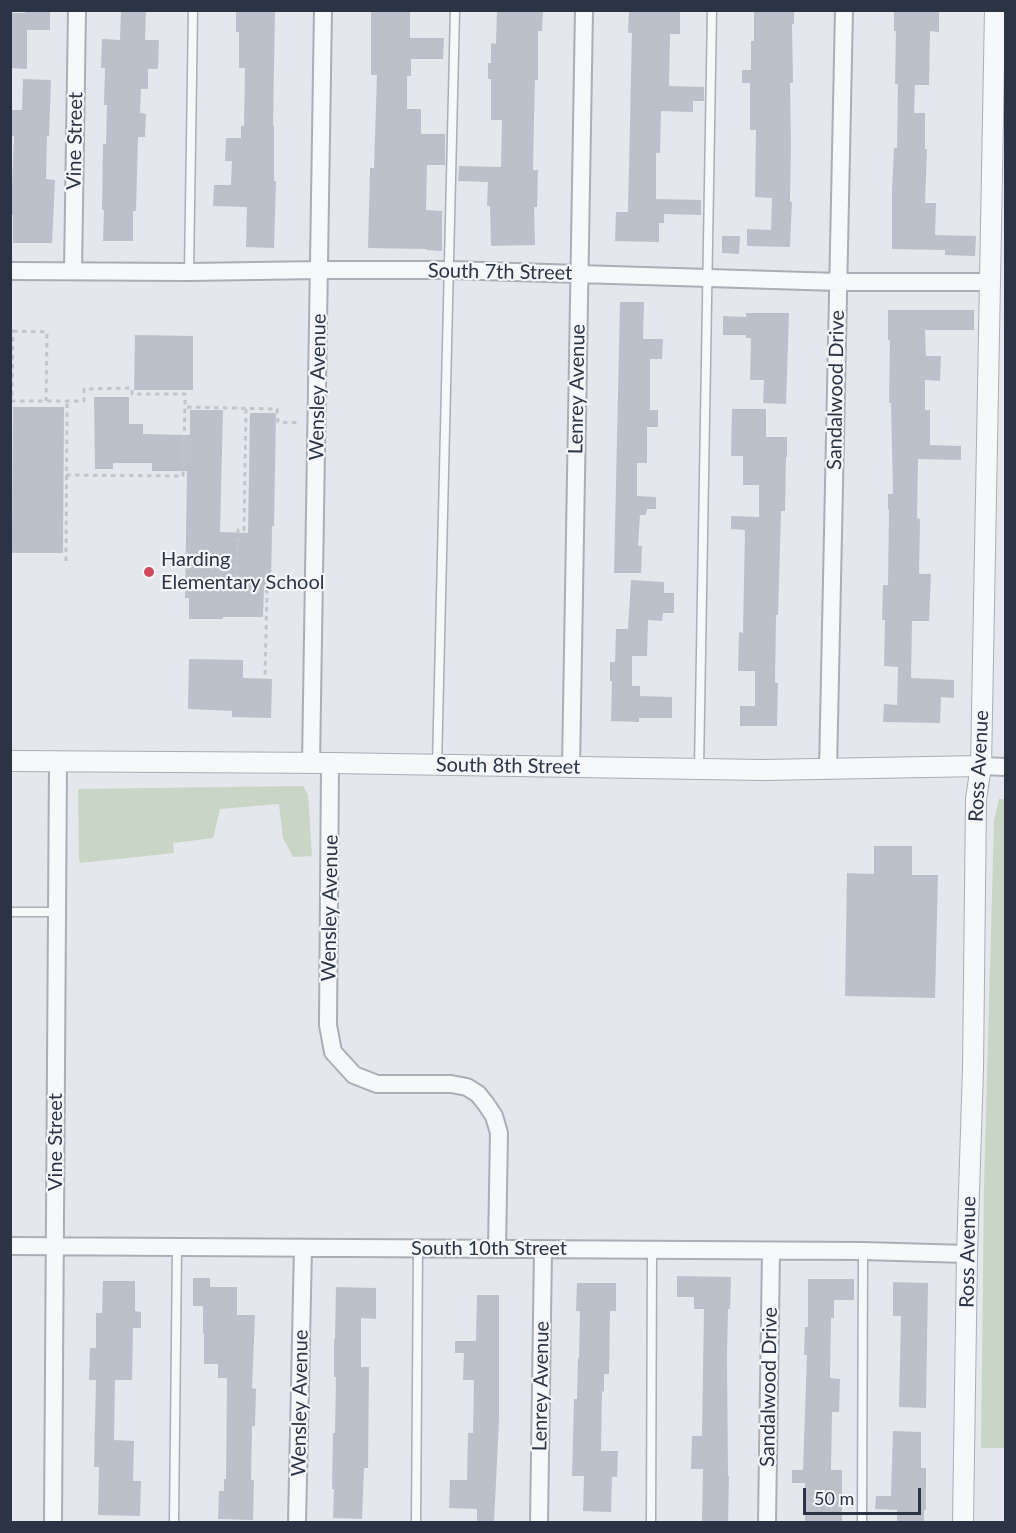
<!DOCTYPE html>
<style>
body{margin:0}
#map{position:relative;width:1016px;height:1533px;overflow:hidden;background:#e4e7ec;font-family:Lato,sans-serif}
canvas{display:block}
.frame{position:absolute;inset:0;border:12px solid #2b3445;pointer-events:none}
.scale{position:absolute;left:803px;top:1488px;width:118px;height:27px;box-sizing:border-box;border:3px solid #2b3445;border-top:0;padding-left:8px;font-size:18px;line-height:21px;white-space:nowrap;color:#2b3445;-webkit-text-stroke:4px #f4f6f9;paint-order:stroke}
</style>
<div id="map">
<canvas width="1016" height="1533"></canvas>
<div class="frame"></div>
<div class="scale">50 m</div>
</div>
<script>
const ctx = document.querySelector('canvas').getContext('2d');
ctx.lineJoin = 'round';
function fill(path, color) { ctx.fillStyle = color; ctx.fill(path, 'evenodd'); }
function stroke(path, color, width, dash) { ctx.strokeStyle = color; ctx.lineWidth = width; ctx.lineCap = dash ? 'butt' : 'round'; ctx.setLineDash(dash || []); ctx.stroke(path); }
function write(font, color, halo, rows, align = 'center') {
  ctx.font = font + ' Lato,sans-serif'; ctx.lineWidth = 4.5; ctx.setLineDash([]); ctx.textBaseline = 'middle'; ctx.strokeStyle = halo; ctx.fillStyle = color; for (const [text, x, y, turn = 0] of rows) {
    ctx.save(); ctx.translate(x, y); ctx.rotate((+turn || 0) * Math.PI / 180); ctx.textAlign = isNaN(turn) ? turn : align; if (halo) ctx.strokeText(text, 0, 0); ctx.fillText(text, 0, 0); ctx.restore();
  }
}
fill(new Path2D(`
 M 303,786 L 308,795 L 312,856 L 293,857 L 283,838 L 279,804 L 220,809 L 213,838 L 173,843 L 174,853 L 80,863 L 79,859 L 78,789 Z
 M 999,799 L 1006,799 L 1005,1448 L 981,1448 L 984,1187 L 994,821 Z`), '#c9d6c5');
fill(new Path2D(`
 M 25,10 L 50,10 L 50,30 L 27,30 L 27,69 L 10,68 L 12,13 L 25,13 Z
 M 121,10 L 146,10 L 145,40 L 159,40 L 158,69 L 148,69 L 148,89 L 141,89 L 140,113 L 146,114 L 145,137 L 138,137 L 136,211 L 133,211 L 133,241 L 103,241 L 104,210 L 102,210 L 103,144 L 106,144 L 107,105 L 104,105 L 105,68 L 101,68 L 102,39 L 120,40 Z
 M 236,10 L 275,10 L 273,126 L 274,126 L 274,181 L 276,181 L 274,248 L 246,247 L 247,207 L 213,206 L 214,185 L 231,185 L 232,161 L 225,161 L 226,138 L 241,138 L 241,126 L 244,126 L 245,68 L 239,68 L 239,32 L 236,32 Z
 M 371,10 L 410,10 L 410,38 L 444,38 L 443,59 L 411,59 L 411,76 L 407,76 L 407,109 L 421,109 L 421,134 L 445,134 L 445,165 L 427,165 L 426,210 L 442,211 L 442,251 L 426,250 L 426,249 L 368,248 L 370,168 L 374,168 L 377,75 L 371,75 Z
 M 497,10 L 543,10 L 542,31 L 538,31 L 538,80 L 535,80 L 534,120 L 533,170 L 538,170 L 537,207 L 534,207 L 535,245 L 491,246 L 490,206 L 487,206 L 488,182 L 458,181 L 459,166 L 501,167 L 502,120 L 491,120 L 491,79 L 488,79 L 488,63 L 491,63 L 491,43 L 496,44 Z
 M 629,10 L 680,10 L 680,34 L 670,34 L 669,86 L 704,87 L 704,101 L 693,101 L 693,112 L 661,111 L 660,153 L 656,153 L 656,199 L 701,200 L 701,215 L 664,214 L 664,223 L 659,223 L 659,242 L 615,241 L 616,212 L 628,212 L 632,33 L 628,33 Z
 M 754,10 L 794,10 L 794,24 L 792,24 L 793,83 L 790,83 L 791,144 L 790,202 L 792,202 L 790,247 L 747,246 L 747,229 L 771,230 L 772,198 L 755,197 L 756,130 L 750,130 L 750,83 L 742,83 L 742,70 L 751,70 L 751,41 L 754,41 Z
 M 894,10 L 939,10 L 939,32 L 930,31 L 929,85 L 915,85 L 914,113 L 925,113 L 925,149 L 927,149 L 925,203 L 936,203 L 935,235 L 976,236 L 975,256 L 945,255 L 945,250 L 892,249 L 892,192 L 894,148 L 897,148 L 898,84 L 895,84 L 896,31 L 894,31 Z
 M 23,79 L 51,80 L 49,136 L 47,136 L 46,179 L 55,180 L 52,243 L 13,243 L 13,215 L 11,215 L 14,136 L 10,136 L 10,110 L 22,110 Z
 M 722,236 L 740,236 L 739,254 L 722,253 Z
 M 620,302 L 644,302 L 643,339 L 663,339 L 662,359 L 650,359 L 650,410 L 658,410 L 658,427 L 647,427 L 647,463 L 637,463 L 637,496 L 656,497 L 656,509 L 647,509 L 646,515 L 640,515 L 638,546 L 642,546 L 641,573 L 614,573 Z
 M 888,310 L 974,310 L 974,330 L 925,330 L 926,356 L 941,356 L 940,381 L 925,380 L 925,410 L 930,410 L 930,445 L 961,446 L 961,460 L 918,459 L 917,518 L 920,519 L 919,574 L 931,574 L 929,621 L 912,621 L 911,678 L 954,680 L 954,698 L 941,697 L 940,723 L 883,722 L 884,704 L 897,705 L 898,667 L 884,666 L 885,620 L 882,620 L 883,585 L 888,585 L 889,509 L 888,509 L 888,494 L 893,494 L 891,403 L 889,403 L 890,340 L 888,340 Z
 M 746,313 L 789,313 L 786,404 L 763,403 L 764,380 L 750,380 L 751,338 L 746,338 L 746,335 L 723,335 L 723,316 L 746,317 Z
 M 135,335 L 193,336 L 193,390 L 134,390 Z
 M 94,397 L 129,397 L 129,424 L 143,424 L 143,434 L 190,435 L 190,410 L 223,410 L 220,532 L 248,533 L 250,413 L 276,413 L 274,526 L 272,526 L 271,588 L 264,588 L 263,617 L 223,617 L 223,619 L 189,619 L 189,598 L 185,598 L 187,471 L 152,471 L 152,463 L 113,463 L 113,469 L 95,469 Z
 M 13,407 L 64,407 L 63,553 L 12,553 Z
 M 732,409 L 766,409 L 766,437 L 787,437 L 787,457 L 786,457 L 785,511 L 781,511 L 778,615 L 776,615 L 775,683 L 778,683 L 777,726 L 740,726 L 740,706 L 755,706 L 755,671 L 738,671 L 739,632 L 743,633 L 745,530 L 731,529 L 731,516 L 759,517 L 759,485 L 743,485 L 743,456 L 731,456 Z
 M 631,580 L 664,582 L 664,593 L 674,593 L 674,613 L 663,613 L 662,621 L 648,620 L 647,656 L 632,656 L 632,686 L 640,686 L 640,696 L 672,697 L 672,718 L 639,718 L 639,722 L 611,721 L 612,681 L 610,681 L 610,662 L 615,662 L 616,629 L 628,629 Z
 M 189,659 L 243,660 L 243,678 L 272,679 L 271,718 L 232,717 L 232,711 L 188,709 Z
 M 874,846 L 912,846 L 912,875 L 938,875 L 935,998 L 845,996 L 847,873 L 874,874 Z
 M 677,1276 L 731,1277 L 730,1309 L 728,1309 L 727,1357 L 728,1476 L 729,1476 L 728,1522 L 702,1522 L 703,1469 L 691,1469 L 692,1436 L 702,1436 L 704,1309 L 694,1309 L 694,1297 L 677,1297 Z
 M 193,1278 L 210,1278 L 210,1287 L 237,1287 L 237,1315 L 255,1315 L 252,1388 L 256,1389 L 255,1426 L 252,1426 L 251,1480 L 254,1480 L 253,1520 L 218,1519 L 219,1491 L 224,1491 L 224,1479 L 226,1479 L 227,1378 L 218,1378 L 218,1364 L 204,1364 L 204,1334 L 203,1333 L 203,1306 L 193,1306 Z
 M 808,1279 L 854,1279 L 854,1300 L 834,1300 L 834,1318 L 831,1318 L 830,1378 L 840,1379 L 839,1412 L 832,1412 L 831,1470 L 842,1470 L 842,1522 L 805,1522 L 805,1483 L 792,1483 L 792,1470 L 803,1470 L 807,1355 L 804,1355 L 805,1327 L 808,1327 Z
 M 103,1281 L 135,1281 L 135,1311 L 141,1312 L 141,1328 L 133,1328 L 132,1380 L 115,1380 L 114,1440 L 134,1441 L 133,1481 L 141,1481 L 140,1516 L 98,1515 L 99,1467 L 94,1467 L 96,1380 L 89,1380 L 90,1348 L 96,1348 L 96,1313 L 102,1313 Z
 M 893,1282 L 928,1283 L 926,1408 L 899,1407 L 901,1316 L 893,1316 Z
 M 577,1283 L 616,1283 L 616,1311 L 610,1311 L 609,1374 L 604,1374 L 604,1392 L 602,1391 L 601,1451 L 618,1451 L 617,1477 L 612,1477 L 611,1512 L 583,1511 L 584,1476 L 572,1476 L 574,1399 L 577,1399 L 578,1358 L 579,1358 L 580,1311 L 576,1311 Z
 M 336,1287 L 376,1288 L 376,1319 L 361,1318 L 361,1367 L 369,1367 L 368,1468 L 364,1468 L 362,1519 L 333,1518 L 334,1489 L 332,1489 L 333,1433 L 335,1433 L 336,1377 L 334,1377 L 334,1339 L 335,1339 Z
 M 477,1295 L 499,1295 L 499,1421 L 494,1522 L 477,1521 L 477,1509 L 449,1508 L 450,1480 L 467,1480 L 468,1433 L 473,1433 L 474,1380 L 463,1380 L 464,1353 L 455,1353 L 455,1341 L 476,1341 Z
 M 893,1431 L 921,1432 L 921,1468 L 926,1468 L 926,1510 L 924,1510 L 924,1522 L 897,1522 L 897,1510 L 875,1509 L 876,1496 L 891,1496 Z`), '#bbc0ca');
const service = new Path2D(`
 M 189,272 L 193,10
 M 437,765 L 455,10
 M 699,768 L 712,10
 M 10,912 L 57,912
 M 174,1522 L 177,1247
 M 416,1522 L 418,1249
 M 651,1522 L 652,1250
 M 862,1522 L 863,1251`);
const minor = new Path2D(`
 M 10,271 L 189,272 L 320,270 L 450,270 L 838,282 L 990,282
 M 73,271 L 77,10
 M 311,763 L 323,10
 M 330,763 L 328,1025 L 333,1052 L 354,1075 L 377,1084 L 451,1084 L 467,1087 L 478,1094 L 486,1104 L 494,1116 L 499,1133 L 497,1249
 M 981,766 L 1006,767
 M 571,767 L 584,10
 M 828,770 L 844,10
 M 10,1246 L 863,1251 L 967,1254
 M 53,1522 L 58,761
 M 297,1522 L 303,1248
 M 539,1522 L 543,1250
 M 767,1522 L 771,1251`);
const tertiary = new Path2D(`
 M 10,761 L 330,763 L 763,770 L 981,766
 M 963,1522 L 967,1254 L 973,1069 L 976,799 L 981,766 L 995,10`);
stroke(service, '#a9aeb7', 11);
stroke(minor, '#a9aeb7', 20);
stroke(tertiary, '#a9aeb7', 22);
stroke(new Path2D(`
 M 10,331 L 13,331 L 12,401 L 84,401 L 84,389 L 132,388 L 132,394 L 185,394 L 185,407 L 277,409 L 278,422 L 301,423
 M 13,331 L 47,332 L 46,401
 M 246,409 L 244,530 L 238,530 L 236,590 L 267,591 L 265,676
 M 66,475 L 183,476 L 185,407
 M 66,561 L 67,401
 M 1004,1214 L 1006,1212`), '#c2c5cb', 3, [4.5, 4.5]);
stroke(service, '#f7f8fa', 8);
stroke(minor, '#f7f8fa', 16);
stroke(tertiary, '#f7f8fa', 20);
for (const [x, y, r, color] of [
 [149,572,6,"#d1495b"]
]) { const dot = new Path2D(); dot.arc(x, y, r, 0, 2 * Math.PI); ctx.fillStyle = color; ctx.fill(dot); stroke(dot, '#f4f6f9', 2); }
write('20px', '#2b3445', '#f4f6f9', [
 ["Vine Street",75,141,-89],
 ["South 7th Street",500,272,1],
 ["Wensley Avenue",318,387,-89],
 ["Lenrey Avenue",577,389,-89],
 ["Sandalwood Drive",836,390,-89],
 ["South 8th Street",508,766,1],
 ["Ross Avenue",979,766,-87],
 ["Wensley Avenue",330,908,-89],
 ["Vine Street",56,1142,-90],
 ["South 10th Street",489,1249],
 ["Ross Avenue",968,1252,-89],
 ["Lenrey Avenue",541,1386,-89],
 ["Sandalwood Drive",769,1387,-89],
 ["Wensley Avenue",300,1403,-89]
]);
write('20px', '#2b3445', '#f4f6f9', [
 ["Harding",161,560],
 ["Elementary School",161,583]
], 'left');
</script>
